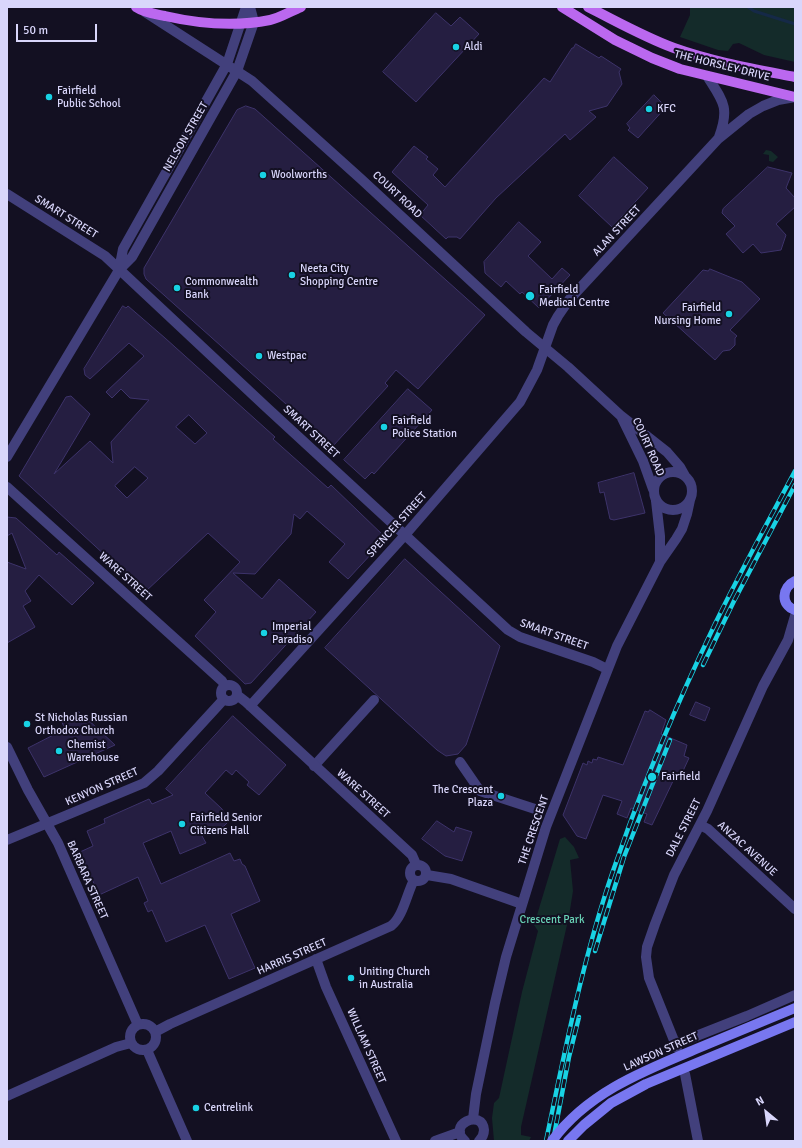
<!DOCTYPE html>
<style>
body{margin:0}
#map{position:relative;width:802px;height:1148px;overflow:hidden;background:#131022;font-family:Signika,sans-serif}
canvas{display:block}
.frame{position:absolute;inset:0;border:8px solid #d9d6fb;pointer-events:none}
.north{position:absolute;left:746px;top:1092px;width:40px;height:40px;-webkit-text-stroke:3px #131022;paint-order:stroke;rotate:331deg;font-size:11px;font-weight:700;line-height:16px;text-align:center;color:#d9d6fb}
.north::after{content:'';display:block;margin:auto;width:14px;height:18px;background:#d9d6fb;clip-path:polygon(50% 0,100% 100%,50% 72%,0 100%)}
.scale{position:absolute;left:16px;top:24px;width:81px;height:18px;box-sizing:border-box;border:2px solid #d9d6fb;border-top:0;padding-left:5px;font-size:12px;line-height:14px;white-space:nowrap;color:#d9d6fb;-webkit-text-stroke:3px #131022;paint-order:stroke}
</style>
<div id="map">
<canvas width="802" height="1148"></canvas>
<div class="frame"></div>
<div class="north">N</div>
<div class="scale">50 m</div>
</div>
<script>
const ctx = document.querySelector('canvas').getContext('2d');
ctx.lineJoin = 'round';
function fill(path, color) { ctx.fillStyle = color; ctx.fill(path, 'evenodd'); }
function stroke(path, color, width, dash) { ctx.strokeStyle = color; ctx.lineWidth = width; ctx.lineCap = dash ? 'butt' : 'round'; ctx.setLineDash(dash || []); ctx.stroke(path); }
function write(font, color, halo, rows, align = 'center') {
  ctx.font = font + ' Signika,sans-serif'; ctx.lineWidth = 4; ctx.setLineDash([]); ctx.textBaseline = 'middle'; ctx.strokeStyle = halo; ctx.fillStyle = color; for (const [text, x, y, turn = 0] of rows) {
    ctx.save(); ctx.translate(x, y); ctx.rotate((+turn || 0) * Math.PI / 180); ctx.textAlign = isNaN(turn) ? turn : align; if (halo) ctx.strokeText(text, 0, 0); ctx.fillText(text, 0, 0); ctx.restore();
  }
}
fill(new Path2D(`
 M 690,7 L 795,7 L 795,62 L 764,55 L 739,43 L 733,44 L 728,51 L 718,50 L 680,37 L 690,15 Z
 M 766,150 L 771,151 L 778,157 L 773,162 L 769,161 L 769,155 L 763,154 Z
 M 565,837 L 574,847 L 579,858 L 570,860 L 573,891 L 569,916 L 521,1127 L 521,1135 L 531,1137 L 529,1141 L 494,1141 L 492,1118 L 494,1103 L 499,1098 L 522,992 L 538,931 L 534,925 L 560,839 Z`), '#142b2a');
stroke(new Path2D(`
 M 748,7 L 754,11 L 795,24`), '#152947', 3);
const building = new Path2D(`
 M 436,13 L 451,26 L 460,17 L 479,34 L 416,102 L 383,72 Z
 M 576,44 L 599,58 L 601,56 L 621,69 L 619,72 L 622,84 L 607,106 L 589,111 L 596,117 L 570,140 L 565,134 L 496,198 L 460,239 L 457,237 L 448,237 L 446,239 L 420,215 L 428,205 L 392,172 L 414,146 L 428,157 L 426,159 L 438,169 L 433,175 L 445,187 L 544,78 L 550,82 L 572,48 L 573,48 Z
 M 654,95 L 666,107 L 638,138 L 628,130 L 630,128 L 627,124 Z
 M 246,106 L 255,109 L 485,315 L 418,389 L 396,370 L 385,383 L 388,386 L 333,446 L 146,279 L 144,274 L 144,268 L 237,110 Z
 M 614,157 L 648,188 L 612,227 L 579,196 Z
 M 768,167 L 792,173 L 786,188 L 795,198 L 795,207 L 776,224 L 786,235 L 781,250 L 761,253 L 753,244 L 743,253 L 726,234 L 735,226 L 722,213 L 723,209 Z
 M 519,222 L 541,242 L 528,256 L 552,279 L 562,268 L 570,275 L 539,308 L 522,292 L 520,294 L 506,281 L 501,287 L 485,273 L 484,262 Z
 M 710,269 L 742,282 L 760,299 L 730,330 L 737,336 L 735,338 L 735,345 L 730,350 L 723,351 L 715,360 L 663,313 L 703,270 L 708,271 Z
 M 123,306 L 126,308 L 128,306 L 165,338 L 275,437 L 273,439 L 328,488 L 331,485 L 386,538 L 348,579 L 329,562 L 345,544 L 307,511 L 300,519 L 294,514 L 291,534 L 255,574 L 233,573 L 262,599 L 279,579 L 316,612 L 251,683 L 245,684 L 195,636 L 216,612 L 204,600 L 240,562 L 208,533 L 145,592 L 19,476 L 66,397 L 71,396 L 90,414 L 54,474 L 90,441 L 113,463 L 111,442 L 149,400 L 130,398 L 121,389 L 112,398 L 106,392 L 144,356 L 129,343 L 90,379 L 85,375 L 84,369 ZM 189,415 L 207,433 L 195,444 L 176,427 ZM 135,467 L 148,478 L 127,498 L 115,486 Z
 M 408,389 L 432,410 L 374,474 L 372,472 L 365,479 L 344,460 Z
 M 634,473 L 645,513 L 614,520 L 610,519 L 604,492 L 600,493 L 598,483 Z
 M 7,517 L 16,518 L 57,555 L 59,552 L 94,583 L 72,605 L 39,575 L 25,591 L 31,601 L 23,606 L 35,627 L 7,643 L 7,562 L 26,569 L 12,533 L 7,536 Z
 M 405,559 L 500,646 L 466,745 L 458,754 L 446,756 L 437,750 L 325,648 Z
 M 696,702 L 710,708 L 705,721 L 690,715 Z
 M 650,710 L 666,720 L 661,734 L 687,745 L 684,756 L 689,758 L 683,771 L 681,771 L 677,780 L 674,779 L 652,825 L 644,822 L 647,814 L 631,808 L 627,818 L 617,814 L 622,801 L 603,795 L 586,839 L 577,836 L 563,815 L 583,763 L 587,765 L 588,761 L 592,763 L 593,759 L 597,760 L 598,757 L 623,765 L 645,711 L 648,712 Z
 M 79,712 L 81,716 L 83,715 L 115,745 L 44,777 L 28,748 L 65,729 L 61,720 Z
 M 233,716 L 286,765 L 259,795 L 247,785 L 249,782 L 236,770 L 232,775 L 226,770 L 205,793 L 222,809 L 227,819 L 227,823 L 224,826 L 202,836 L 206,843 L 180,854 L 171,831 L 143,843 L 161,884 L 230,853 L 234,861 L 240,859 L 242,864 L 245,866 L 260,901 L 231,914 L 255,968 L 229,979 L 205,925 L 166,942 L 152,910 L 148,912 L 144,903 L 148,901 L 138,877 L 99,895 L 80,852 L 93,846 L 87,831 L 105,823 L 104,819 L 149,799 L 152,804 L 173,795 L 166,789 Z
 M 437,821 L 454,832 L 456,827 L 472,832 L 462,861 L 445,856 L 422,839 Z`);
fill(building, '#251e41');
stroke(building, '#3d336a', 1);
stroke(new Path2D(`
 M 460,762 L 480,791 L 538,810
 M 314,766 L 374,700`), '#42407c', 10);
stroke(new Path2D(`
 M 145,12 L 252,81 L 361,179 L 526,332 L 568,367 L 620,415 L 667,452 L 680,467 L 685,476
 M 707,76 C 723,101 730,107 719,137
 M 7,194 L 105,256 L 265,406 L 508,630 L 520,637 L 593,662 L 607,669
 M 119,270 L 123,249 L 227,64 L 246,7
 M 622,418 L 643,461 L 653,489
 M 7,457 L 119,270 L 132,257 L 237,71 L 254,22 L 250,7
 M654 491a19 19 0 1 1 38 0a19 19 0 1 1-38 0Z
 M 7,487 L 222,681 L 225,686
 M 656,501 L 660,536 L 660,562
 M221 693a8 8 0 1 1 16 0a8 8 0 1 1-16 0Z
 M 237,695 L 246,702 L 412,855 L 416,864
 M 250,706 L 405,535 L 520,402 L 537,370 L 553,325 L 558,316 L 569,300 L 718,139 L 749,114 L 763,106 L 778,100 L 795,97
 M 7,747 L 28,790 L 58,843 L 138,1025
 M 700,825 L 708,829 L 795,909
 M 7,840 L 144,783 L 158,771 L 224,699
 M410 873a8 8 0 1 1 16 0a8 8 0 1 1-16 0Z
 M 427,875 L 451,879 L 522,904
 M 316,959 L 326,987 L 396,1141
 M130 1037a13 13 0 1 1 26 0a13 13 0 1 1-26 0Z
 M 155,1032 L 170,1024 L 391,926 C 403,917 407,893 414,880
 M 676,1044 L 747,1016 L 795,995
 M 677,1048 L 649,978 L 646,957 L 647,947 L 655,924 L 674,875 L 707,811 L 763,686 L 788,640 L 795,616
 M 147,1050 L 187,1141
 M 685,1074 L 698,1141
 M 7,1096 L 116,1047 L 131,1043
 M 473,1119 L 476,1094 L 495,1003 L 506,957 L 546,827 L 617,646 L 660,562 L 676,539 L 682,529 L 687,514 L 690,500
 M 435,1141 L 460,1132
 M 465,1141 C 446,1125 482,1108 484,1130 C 484,1135 482,1138 479,1141`), '#42407c', 10);
stroke(new Path2D(`
 M 795,581 C 782,587 780,605 795,610`), '#7877f0', 10);
stroke(new Path2D(`
 M 136,7 C 145,13 155,14 165,16 C 200,24 235,27 270,20 C 280,18 291,11 301,7
 M 562,7 L 615,40 L 652,58 L 680,69 L 795,97
 M 588,7 C 616,21 644,37 674,48 C 713,62 754,69 795,77`), '#bb68ef', 10);
const rail = new Path2D(`
 M 703,665 L 734,601 L 795,485
 M 595,951 L 624,857 L 670,740
 M 546,1141 C 566,1045 585,947 619,854 C 646,776 679,699 715,624 C 740,572 768,522 795,471
 M 553,1141 L 569,1057 L 579,1017`);
stroke(rail, '#18d2e4', 4.5);
stroke(rail, '#131022', 3, [9]);
stroke(new Path2D(`
 M 552,1141 C 587,1093 643,1071 696,1049 C 729,1035 762,1022 795,1008
 M 568,1141 L 584,1125 L 611,1103 L 646,1084 L 795,1022`), '#7877f0', 10);
for (const [x, y, r, color] of [
 [456,47,4,"#18d2e4"],
 [49,97,4,"#18d2e4"],
 [649,109,4,"#18d2e4"],
 [263,175,4,"#18d2e4"],
 [292,275,4,"#18d2e4"],
 [177,288,4,"#18d2e4"],
 [530,296,5,"#18d2e4"],
 [729,314,4,"#18d2e4"],
 [259,356,4,"#18d2e4"],
 [384,427,4,"#18d2e4"],
 [264,633,4,"#18d2e4"],
 [27,724,4,"#18d2e4"],
 [59,751,4,"#18d2e4"],
 [652,777,5,"#18d2e4"],
 [501,796,4,"#18d2e4"],
 [182,824,4,"#18d2e4"],
 [351,978,4,"#18d2e4"],
 [196,1108,4,"#18d2e4"]
]) { const dot = new Path2D(); dot.arc(x, y, r, 0, 2 * Math.PI); ctx.fillStyle = color; ctx.fill(dot); stroke(dot, '#131022', 1.5); }
write('11px', '#d9d6fb', '#131022', [
 ["Aldi",464,47],
 ["Fairfield",57,91],
 ["Public School",57,104],
 ["KFC",657,109],
 ["Woolworths",271,175],
 ["Neeta City",300,269],
 ["Shopping Centre",300,282],
 ["Commonwealth",185,282],
 ["Bank",185,295],
 ["Fairfield",539,290],
 ["Medical Centre",539,303],
 ["Fairfield",721,308,"right"],
 ["Nursing Home",721,321,"right"],
 ["Westpac",267,356],
 ["Fairfield",392,421],
 ["Police Station",392,434],
 ["Imperial",272,627],
 ["Paradiso",272,640],
 ["St Nicholas Russian",35,718],
 ["Orthodox Church",35,731],
 ["Chemist",67,745],
 ["Warehouse",67,758],
 ["Fairfield",661,777],
 ["The Crescent",493,790,"right"],
 ["Plaza",493,803,"right"],
 ["Fairfield Senior",190,818],
 ["Citizens Hall",190,831],
 ["Uniting Church",359,972],
 ["in Australia",359,985],
 ["Centrelink",204,1108]
], 'left');
write('11px', '#d9d6fb', '#131022', [
 ["THE HORSLEY DRIVE",722,66,14],
 ["NELSON STREET",186,137,-60],
 ["COURT ROAD",397,195,43],
 ["SMART STREET",66,217,32],
 ["ALAN STREET",617,231,-47],
 ["SMART STREET",311,432,43],
 ["COURT ROAD",648,447,66],
 ["SPENCER STREET",397,525,-48],
 ["WARE STREET",125,577,42],
 ["SMART STREET",554,635,20],
 ["KENYON STREET",102,787,-24],
 ["WARE STREET",363,794,42],
 ["DALE STREET",684,828,-63],
 ["THE CRESCENT",534,830,-71],
 ["ANZAC AVENUE",747,849,42],
 ["BARBARA STREET",87,880,66],
 ["HARRIS STREET",292,957,-24],
 ["WILLIAM STREET",366,1046,66],
 ["LAWSON STREET",661,1052,-24]
]);
write('11px', '#69d3b7', '#131022', [
 ["Crescent Park",552,920]
]);
</script>
